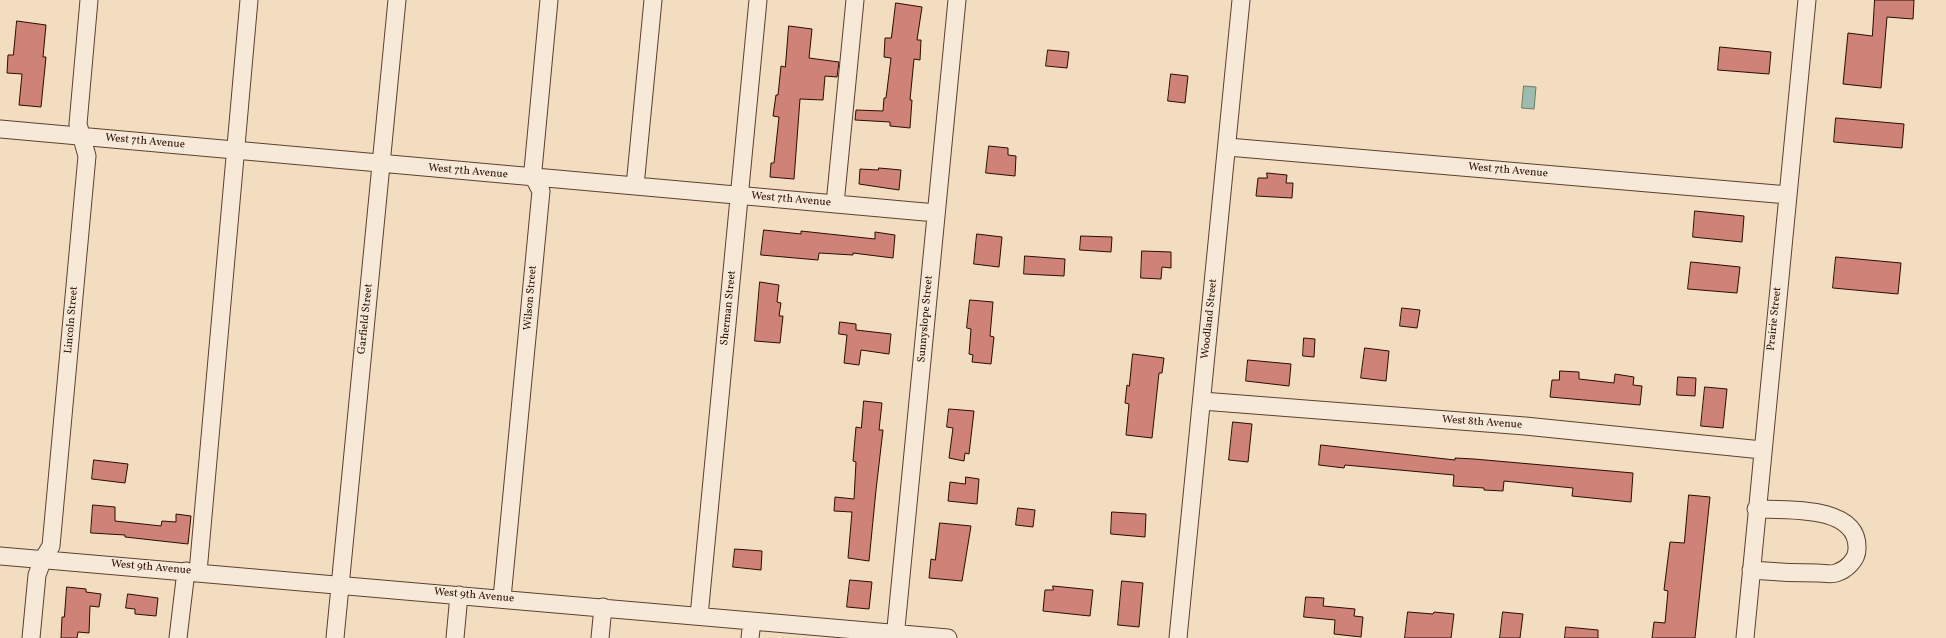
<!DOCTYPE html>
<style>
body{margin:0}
canvas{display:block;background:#f2ddc1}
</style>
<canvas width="1946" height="638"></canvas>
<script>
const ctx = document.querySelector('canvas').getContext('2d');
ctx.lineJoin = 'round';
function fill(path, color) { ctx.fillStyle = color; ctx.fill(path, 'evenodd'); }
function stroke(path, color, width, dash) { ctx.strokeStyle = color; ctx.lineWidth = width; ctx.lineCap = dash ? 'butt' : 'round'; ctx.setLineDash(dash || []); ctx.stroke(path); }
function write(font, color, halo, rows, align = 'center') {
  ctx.font = font + ' Vollkorn,serif'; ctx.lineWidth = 3; ctx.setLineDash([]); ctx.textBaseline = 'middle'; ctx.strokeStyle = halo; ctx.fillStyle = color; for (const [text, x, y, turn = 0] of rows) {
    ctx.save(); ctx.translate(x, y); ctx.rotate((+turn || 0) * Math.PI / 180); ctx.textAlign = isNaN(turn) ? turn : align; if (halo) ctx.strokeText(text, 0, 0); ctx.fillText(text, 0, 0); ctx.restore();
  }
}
const water = new Path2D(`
 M 1524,86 L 1536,87 L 1534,109 L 1522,108 Z`);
fill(water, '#9cbdad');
stroke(water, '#6f7668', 1);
const building = new Path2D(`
 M 1875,0 L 1914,0 L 1913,19 L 1887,17 L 1881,88 L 1843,84 L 1848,33 L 1872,36 Z
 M 896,3 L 922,7 L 917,40 L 921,40 L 920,60 L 914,59 L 910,100 L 912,100 L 910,128 L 890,126 L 890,122 L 855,120 L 856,110 L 883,111 L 884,98 L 886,98 L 891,58 L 884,57 L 885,38 L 891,38 Z
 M 17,21 L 46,25 L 43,57 L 46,57 L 41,107 L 19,105 L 22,74 L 7,73 L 8,55 L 13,55 Z
 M 789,26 L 812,29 L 809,58 L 839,62 L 837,77 L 825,76 L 823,100 L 800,99 L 794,179 L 770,177 L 771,163 L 774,163 L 779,117 L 773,116 L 776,95 L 778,95 L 781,66 L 785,67 Z
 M 1720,47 L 1771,52 L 1769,74 L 1718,70 Z
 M 1048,50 L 1069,52 L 1067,68 L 1046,66 Z
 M 1171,74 L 1188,76 L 1185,103 L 1168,101 Z
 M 1836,118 L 1904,124 L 1902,148 L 1834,142 Z
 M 989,146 L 1008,148 L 1008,155 L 1016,156 L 1015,176 L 986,173 Z
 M 879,168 L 901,170 L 899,190 L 859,184 L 860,169 L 878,170 Z
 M 1267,173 L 1287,175 L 1286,183 L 1293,183 L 1292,198 L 1256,196 L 1258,178 L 1267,178 Z
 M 1695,211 L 1744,216 L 1742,242 L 1693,237 Z
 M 764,230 L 801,234 L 801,231 L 875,239 L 875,232 L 895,235 L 893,258 L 853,253 L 853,255 L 819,253 L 818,260 L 761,255 Z
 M 977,234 L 1002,237 L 999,267 L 974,264 Z
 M 1081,236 L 1112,237 L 1111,252 L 1080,250 Z
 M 1142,251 L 1171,252 L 1171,268 L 1162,267 L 1161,279 L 1141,278 Z
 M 1025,256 L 1065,259 L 1064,276 L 1024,274 Z
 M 1836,257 L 1901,263 L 1898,294 L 1833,288 Z
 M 1691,262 L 1740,267 L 1737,293 L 1688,289 Z
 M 760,282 L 779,285 L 777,302 L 781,303 L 779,316 L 783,316 L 780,343 L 755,341 Z
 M 970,300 L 993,302 L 990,336 L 994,337 L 991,364 L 972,362 L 973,355 L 969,354 L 971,329 L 967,328 Z
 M 1402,308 L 1420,310 L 1417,328 L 1400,326 Z
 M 840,322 L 856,324 L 856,330 L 891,334 L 889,354 L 861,350 L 859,365 L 844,363 L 847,335 L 839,334 Z
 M 1304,338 L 1315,339 L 1314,357 L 1303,356 Z
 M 1365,348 L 1389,351 L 1386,381 L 1361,378 Z
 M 1133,354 L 1164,358 L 1162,373 L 1159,373 L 1152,438 L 1126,435 L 1129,404 L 1125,403 L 1127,385 L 1129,386 Z
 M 1248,360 L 1291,364 L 1289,386 L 1246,381 Z
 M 1560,371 L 1579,372 L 1579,379 L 1614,383 L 1615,374 L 1634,377 L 1633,385 L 1642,386 L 1640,405 L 1550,397 L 1552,380 L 1559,380 Z
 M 1678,377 L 1696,378 L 1695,396 L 1677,395 Z
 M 1705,387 L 1727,389 L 1723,428 L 1701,426 Z
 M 864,401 L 882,403 L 879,430 L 883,430 L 876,490 L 869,561 L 848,558 L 852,512 L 834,511 L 835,497 L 854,499 L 856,462 L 853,461 L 856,427 L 861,428 Z
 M 949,409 L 974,411 L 969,454 L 965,453 L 964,461 L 949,458 L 953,428 L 947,427 Z
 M 1233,422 L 1252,424 L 1248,462 L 1229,460 Z
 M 1321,445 L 1455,460 L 1455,458 L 1474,459 L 1633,473 L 1631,502 L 1572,496 L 1573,488 L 1504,481 L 1503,491 L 1484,490 L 1484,488 L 1453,486 L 1454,475 L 1345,465 L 1344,468 L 1319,465 Z
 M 94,460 L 128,464 L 125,483 L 92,479 Z
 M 966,477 L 979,479 L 977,504 L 948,501 L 950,482 L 965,484 Z
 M 1689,495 L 1710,497 L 1695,638 L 1652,638 L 1654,622 L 1665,623 L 1668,591 L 1664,590 L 1670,542 L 1684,543 Z
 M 93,505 L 115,507 L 115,521 L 161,526 L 162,521 L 176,522 L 176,514 L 191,516 L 188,544 L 125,537 L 125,535 L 91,533 Z
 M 1018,508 L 1035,510 L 1033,527 L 1016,525 Z
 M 1112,512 L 1146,514 L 1145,537 L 1111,534 Z
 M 940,523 L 971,526 L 962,581 L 929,578 L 931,559 L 935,560 Z
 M 735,549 L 762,551 L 761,570 L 733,567 Z
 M 850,580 L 872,582 L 869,609 L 847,607 Z
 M 1122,581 L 1143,583 L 1139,627 L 1118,625 Z
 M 1053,586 L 1093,590 L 1090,616 L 1043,611 L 1045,590 L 1053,590 Z
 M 67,587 L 86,589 L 86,592 L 101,594 L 99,607 L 90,606 L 89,633 L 78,632 L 77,638 L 61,638 L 62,617 L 64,617 Z
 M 128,594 L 158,598 L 156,616 L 135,614 L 135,609 L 126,608 Z
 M 1306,597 L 1324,598 L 1323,606 L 1355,609 L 1354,616 L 1363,617 L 1361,637 L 1334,634 L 1335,620 L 1304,617 Z
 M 1408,612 L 1433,614 L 1434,612 L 1454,614 L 1451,638 L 1405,638 Z
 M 1503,612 L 1523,614 L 1520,638 L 1500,638 Z
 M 1566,627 L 1598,630 L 1598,638 L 1565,638 Z`);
fill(building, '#ce8278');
stroke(building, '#2b0c00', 1);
const minor = new Path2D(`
 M 0,129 L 936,213
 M 1228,147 L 1788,195
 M 635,186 L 653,0
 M 835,204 L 855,0
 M 1202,401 L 1525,426 L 1762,450
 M 0,556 L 948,638
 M 1751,570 C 1773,572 1796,573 1818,573 C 1823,573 1831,575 1836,573 C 1846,570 1857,560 1857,549 C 1859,505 1787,510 1756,509
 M 198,572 L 249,0
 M 502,598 L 541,191 L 534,178 L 533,170 L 549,0
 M 699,616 L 758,0
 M 31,638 L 37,575 L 43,559 L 51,546 L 87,156 L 78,124 L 89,0
 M 178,638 L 186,571
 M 335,638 L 397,0
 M 455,638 L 459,595
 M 600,638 L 603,607
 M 750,638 L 752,621
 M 895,638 L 957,0
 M 1178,638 L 1241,0
 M 1745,638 L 1807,0`);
stroke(minor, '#5d4030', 19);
stroke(minor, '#f7e9d7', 17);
write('11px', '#2b0c00', '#f7e9d7', [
 ["West 7th Avenue",145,142,5],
 ["West 7th Avenue",1508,171,5],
 ["West 7th Avenue",468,172,5],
 ["West 7th Avenue",791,200,5],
 ["Wilson Street",531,298,-85],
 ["Sherman Street",729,308,-84],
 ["Garfield Street",366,319,-84],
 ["Sunnyslope Street",926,319,-85],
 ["Woodland Street",1210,319,-84],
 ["Prairie Street",1775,319,-84],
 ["Lincoln Street",72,320,-85],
 ["West 8th Avenue",1482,423,4],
 ["West 9th Avenue",151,568,5],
 ["West 9th Avenue",474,596,5]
]);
</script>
